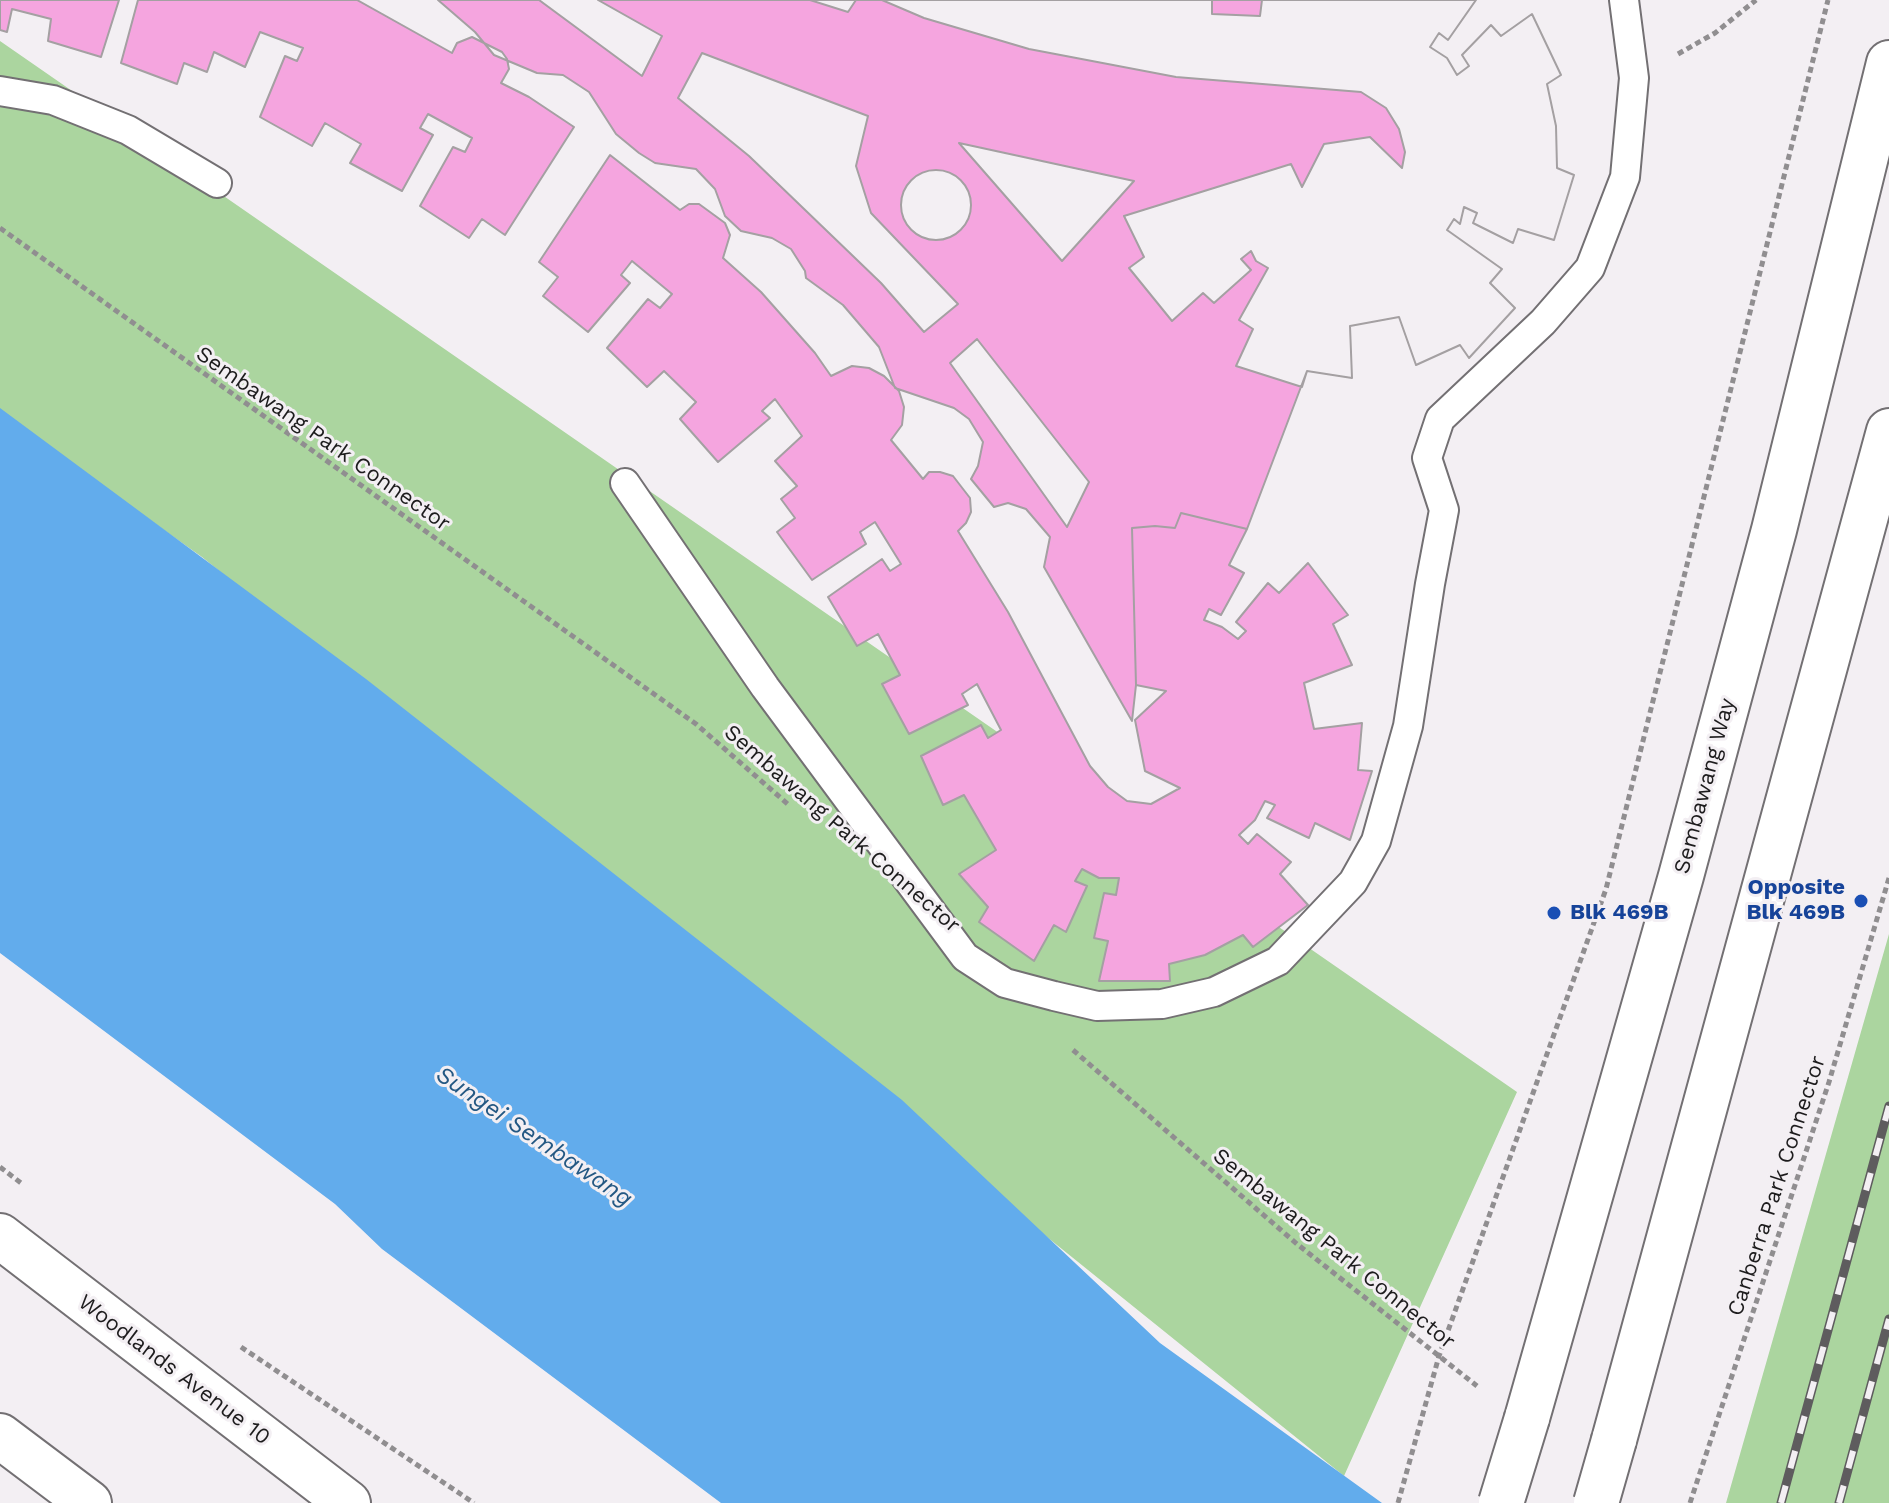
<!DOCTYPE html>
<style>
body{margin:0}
canvas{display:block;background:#f3eff3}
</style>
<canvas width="1889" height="1503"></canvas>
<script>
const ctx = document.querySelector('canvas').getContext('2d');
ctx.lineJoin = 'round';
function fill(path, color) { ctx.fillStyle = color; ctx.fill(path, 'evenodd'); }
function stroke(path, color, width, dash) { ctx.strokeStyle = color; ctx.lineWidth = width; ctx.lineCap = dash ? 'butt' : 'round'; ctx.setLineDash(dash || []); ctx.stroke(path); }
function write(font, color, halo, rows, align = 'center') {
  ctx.font = font + ' "Work Sans",sans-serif'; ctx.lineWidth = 6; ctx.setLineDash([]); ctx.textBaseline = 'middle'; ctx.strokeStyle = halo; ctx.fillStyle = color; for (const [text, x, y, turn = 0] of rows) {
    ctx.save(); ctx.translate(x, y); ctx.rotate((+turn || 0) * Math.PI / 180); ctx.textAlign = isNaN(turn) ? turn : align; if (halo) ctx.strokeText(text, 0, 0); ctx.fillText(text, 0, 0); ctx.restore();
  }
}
fill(new Path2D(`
 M 0,41 L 1517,1092 L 1344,1476 L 202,557 L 0,414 Z
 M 1889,934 L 1889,1503 L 1726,1503 Z`), '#abd59f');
fill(new Path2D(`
 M 0,408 L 366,679 L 902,1100 L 1160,1343 L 1382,1503 L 721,1503 L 382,1249 L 335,1204 L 0,953 Z`), '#62acec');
const building = new Path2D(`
 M 0,0 L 119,0 L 101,57 L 48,41 L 51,19 L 12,9 L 7,32 L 0,30 Z
 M 138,0 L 357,0 L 452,53 L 457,43 L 472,37 L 502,52 L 507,59 L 509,69 L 501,83 L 529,97 L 574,127 L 505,235 L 482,219 L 469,238 L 420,206 L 453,147 L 465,152 L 472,138 L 428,114 L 420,128 L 433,135 L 402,191 L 350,163 L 361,144 L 325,123 L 312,146 L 260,117 L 285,56 L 297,61 L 303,48 L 260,32 L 245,67 L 214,52 L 207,72 L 184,63 L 177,84 L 121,63 Z
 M 438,0 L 539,0 L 642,76 L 662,36 L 598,0 L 1476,0 L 1448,40 L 1439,33 L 1430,47 L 1447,58 L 1457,75 L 1469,66 L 1462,55 L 1491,25 L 1501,36 L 1532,14 L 1561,75 L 1547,84 L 1556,126 L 1557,168 L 1574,175 L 1554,240 L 1518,229 L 1513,243 L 1473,223 L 1477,213 L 1464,207 L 1460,224 L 1454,219 L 1447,230 L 1502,269 L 1490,283 L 1515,308 L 1469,358 L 1460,345 L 1416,365 L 1399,317 L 1350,326 L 1352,378 L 1307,371 L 1247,529 L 1181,513 L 1175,528 L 1155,526 L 1132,528 L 1136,685 L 1132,721 L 1044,567 L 1050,537 L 1026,509 L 1008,503 L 994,507 L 971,479 L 978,466 L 983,442 L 969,419 L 954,408 L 895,388 L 879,347 L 843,305 L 806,278 L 805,271 L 791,249 L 772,238 L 741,231 L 725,216 L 715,189 L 696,169 L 655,163 L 639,153 L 616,134 L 589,92 L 563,75 L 537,73 L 494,55 L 475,32 ZM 702,53 L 868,116 L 856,166 L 871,213 L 958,304 L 924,332 L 881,283 L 749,156 L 678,98 ZM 959,143 L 1134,181 L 1062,261 ZM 977,339 L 1089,482 L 1067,527 L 950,363 Z
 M 810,0 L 856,0 L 848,12 Z
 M 882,0 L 1212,0 L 1212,14 L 1260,16 L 1262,0 L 1258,0 L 1476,0 L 1448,40 L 1439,33 L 1430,47 L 1447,58 L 1457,75 L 1469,66 L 1462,55 L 1491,25 L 1501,36 L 1532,14 L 1561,75 L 1547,84 L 1556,126 L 1557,168 L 1574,175 L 1554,240 L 1518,229 L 1513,243 L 1473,223 L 1477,213 L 1464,207 L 1460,224 L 1454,219 L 1447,230 L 1502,269 L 1490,283 L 1515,308 L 1469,358 L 1460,345 L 1416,365 L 1399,317 L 1350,326 L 1352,378 L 1307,371 L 1302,387 L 1236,366 L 1253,329 L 1239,320 L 1268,268 L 1256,261 L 1251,251 L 1241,259 L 1251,270 L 1214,303 L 1203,293 L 1172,321 L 1129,268 L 1144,257 L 1124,216 L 1291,164 L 1302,187 L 1324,144 L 1370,137 L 1402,168 L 1405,152 L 1399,129 L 1386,108 L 1361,92 L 1176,77 L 1029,49 L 924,18 Z
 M 610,155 L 680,210 L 689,204 L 699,204 L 725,223 L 730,235 L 723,258 L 761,292 L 815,353 L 831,376 L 852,366 L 869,368 L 884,376 L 899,391 L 904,407 L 902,425 L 891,440 L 923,479 L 929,472 L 940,472 L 953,476 L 970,498 L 971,512 L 966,523 L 958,531 L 1008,612 L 1090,766 L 1108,787 L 1127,801 L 1151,804 L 1180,788 L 1145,771 L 1135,720 L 1166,691 L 1136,685 L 1132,528 L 1155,526 L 1175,528 L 1181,513 L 1247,529 L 1229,565 L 1244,573 L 1221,615 L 1209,609 L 1204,620 L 1222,627 L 1238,639 L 1246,631 L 1236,622 L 1268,583 L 1279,593 L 1308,563 L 1348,615 L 1333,624 L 1352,665 L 1304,683 L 1314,729 L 1362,723 L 1358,770 L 1372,771 L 1350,840 L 1315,823 L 1309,838 L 1267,818 L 1275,805 L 1265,801 L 1255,820 L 1239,835 L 1248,844 L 1257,834 L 1291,862 L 1280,874 L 1308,905 L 1253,947 L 1243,935 L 1205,955 L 1169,964 L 1170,981 L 1099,981 L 1108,941 L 1094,938 L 1104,893 L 1116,895 L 1119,878 L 1099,878 L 1082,869 L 1075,881 L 1087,886 L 1066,932 L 1054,925 L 1034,961 L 979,922 L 988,907 L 959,874 L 996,850 L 964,795 L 943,805 L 921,756 L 981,725 L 988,738 L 1001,730 L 977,684 L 962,694 L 968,705 L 909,734 L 882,684 L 900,675 L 878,634 L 857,646 L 828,597 L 882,559 L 890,571 L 901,564 L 875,522 L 860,532 L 866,544 L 812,580 L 777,532 L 795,518 L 781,499 L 797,486 L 775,461 L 802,436 L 775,399 L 762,411 L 770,418 L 718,462 L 680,419 L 696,402 L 664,371 L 647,387 L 607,348 L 648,299 L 660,308 L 672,294 L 632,261 L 621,275 L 630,283 L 588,332 L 543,296 L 558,277 L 539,262 Z
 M901 205a35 35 0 1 1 70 0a35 35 0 1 1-70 0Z`);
fill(building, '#f5a5df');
stroke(building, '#a4a0a2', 2);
const lane = new Path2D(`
 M 0,91 L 53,100 L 128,130 L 217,183
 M 625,483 L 765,687 L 965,957 L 1005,983 L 1054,996 L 1097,1006 L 1162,1004 L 1214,992 L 1278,961 L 1353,882 L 1376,841 L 1408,726 L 1430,584 L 1444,510 L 1427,458 L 1440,419 L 1543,322 L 1590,268 L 1625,177 L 1634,78 L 1624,0`);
const primary = new Path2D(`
 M 0,1236 L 348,1503
 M 1527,1418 L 1681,876 L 1774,530 L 1889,63
 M 0,1436 L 89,1503
 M 1614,1440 L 1889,431`);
stroke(lane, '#737073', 32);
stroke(primary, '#737073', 48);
stroke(new Path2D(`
 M 1678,54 L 1715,33 L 1756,0
 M 0,228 L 696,724 L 790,806
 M 1073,1050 L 1297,1244 L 1477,1386
 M 0,1167 L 21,1183
 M 241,1347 L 474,1503
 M 1398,1503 L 1439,1356 L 1606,889 L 1828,0
 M 1690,1503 L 1829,1082 L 1889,878`), '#908e90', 5, [6, 4]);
stroke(lane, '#fff', 28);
stroke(primary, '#fff', 44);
const rail = new Path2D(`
 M 1781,1503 L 1889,1106
 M 1839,1503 L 1889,1319`);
stroke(rail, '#5e5c5e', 9);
stroke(rail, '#f3eff3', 6, [18]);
const primaryBridge = new Path2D(`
 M 1501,1503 L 1527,1418
 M 1596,1503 L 1614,1440`);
stroke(primaryBridge, '#737073', 48, []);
stroke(primaryBridge, '#fff', 44);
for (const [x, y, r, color] of [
 [1861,901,8,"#1a4fb4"],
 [1554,913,8,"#1a4fb4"]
]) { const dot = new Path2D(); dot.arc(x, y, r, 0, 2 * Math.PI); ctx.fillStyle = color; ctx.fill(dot); stroke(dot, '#f3eff3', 3); }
write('22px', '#1d1c1d', '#f3eff3', [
 ["Sembawang Park Connector",323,439,35],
 ["Sembawang Way",1705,786,-75],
 ["Sembawang Park Connector",842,829,41],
 ["Canberra Park Connector",1777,1186,-72],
 ["Sembawang Park Connector",1334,1249,39],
 ["Woodlands Avenue 10",174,1370,37]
]);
write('bold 22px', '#164399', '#f3eff3', [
 ["Opposite",1845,888],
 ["Blk 469B",1845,913],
 ["Blk 469B",1570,913,"left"]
], 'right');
write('italic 24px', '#245883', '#f3eff3', [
 ["Sungei Sembawang",534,1137,34]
]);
</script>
